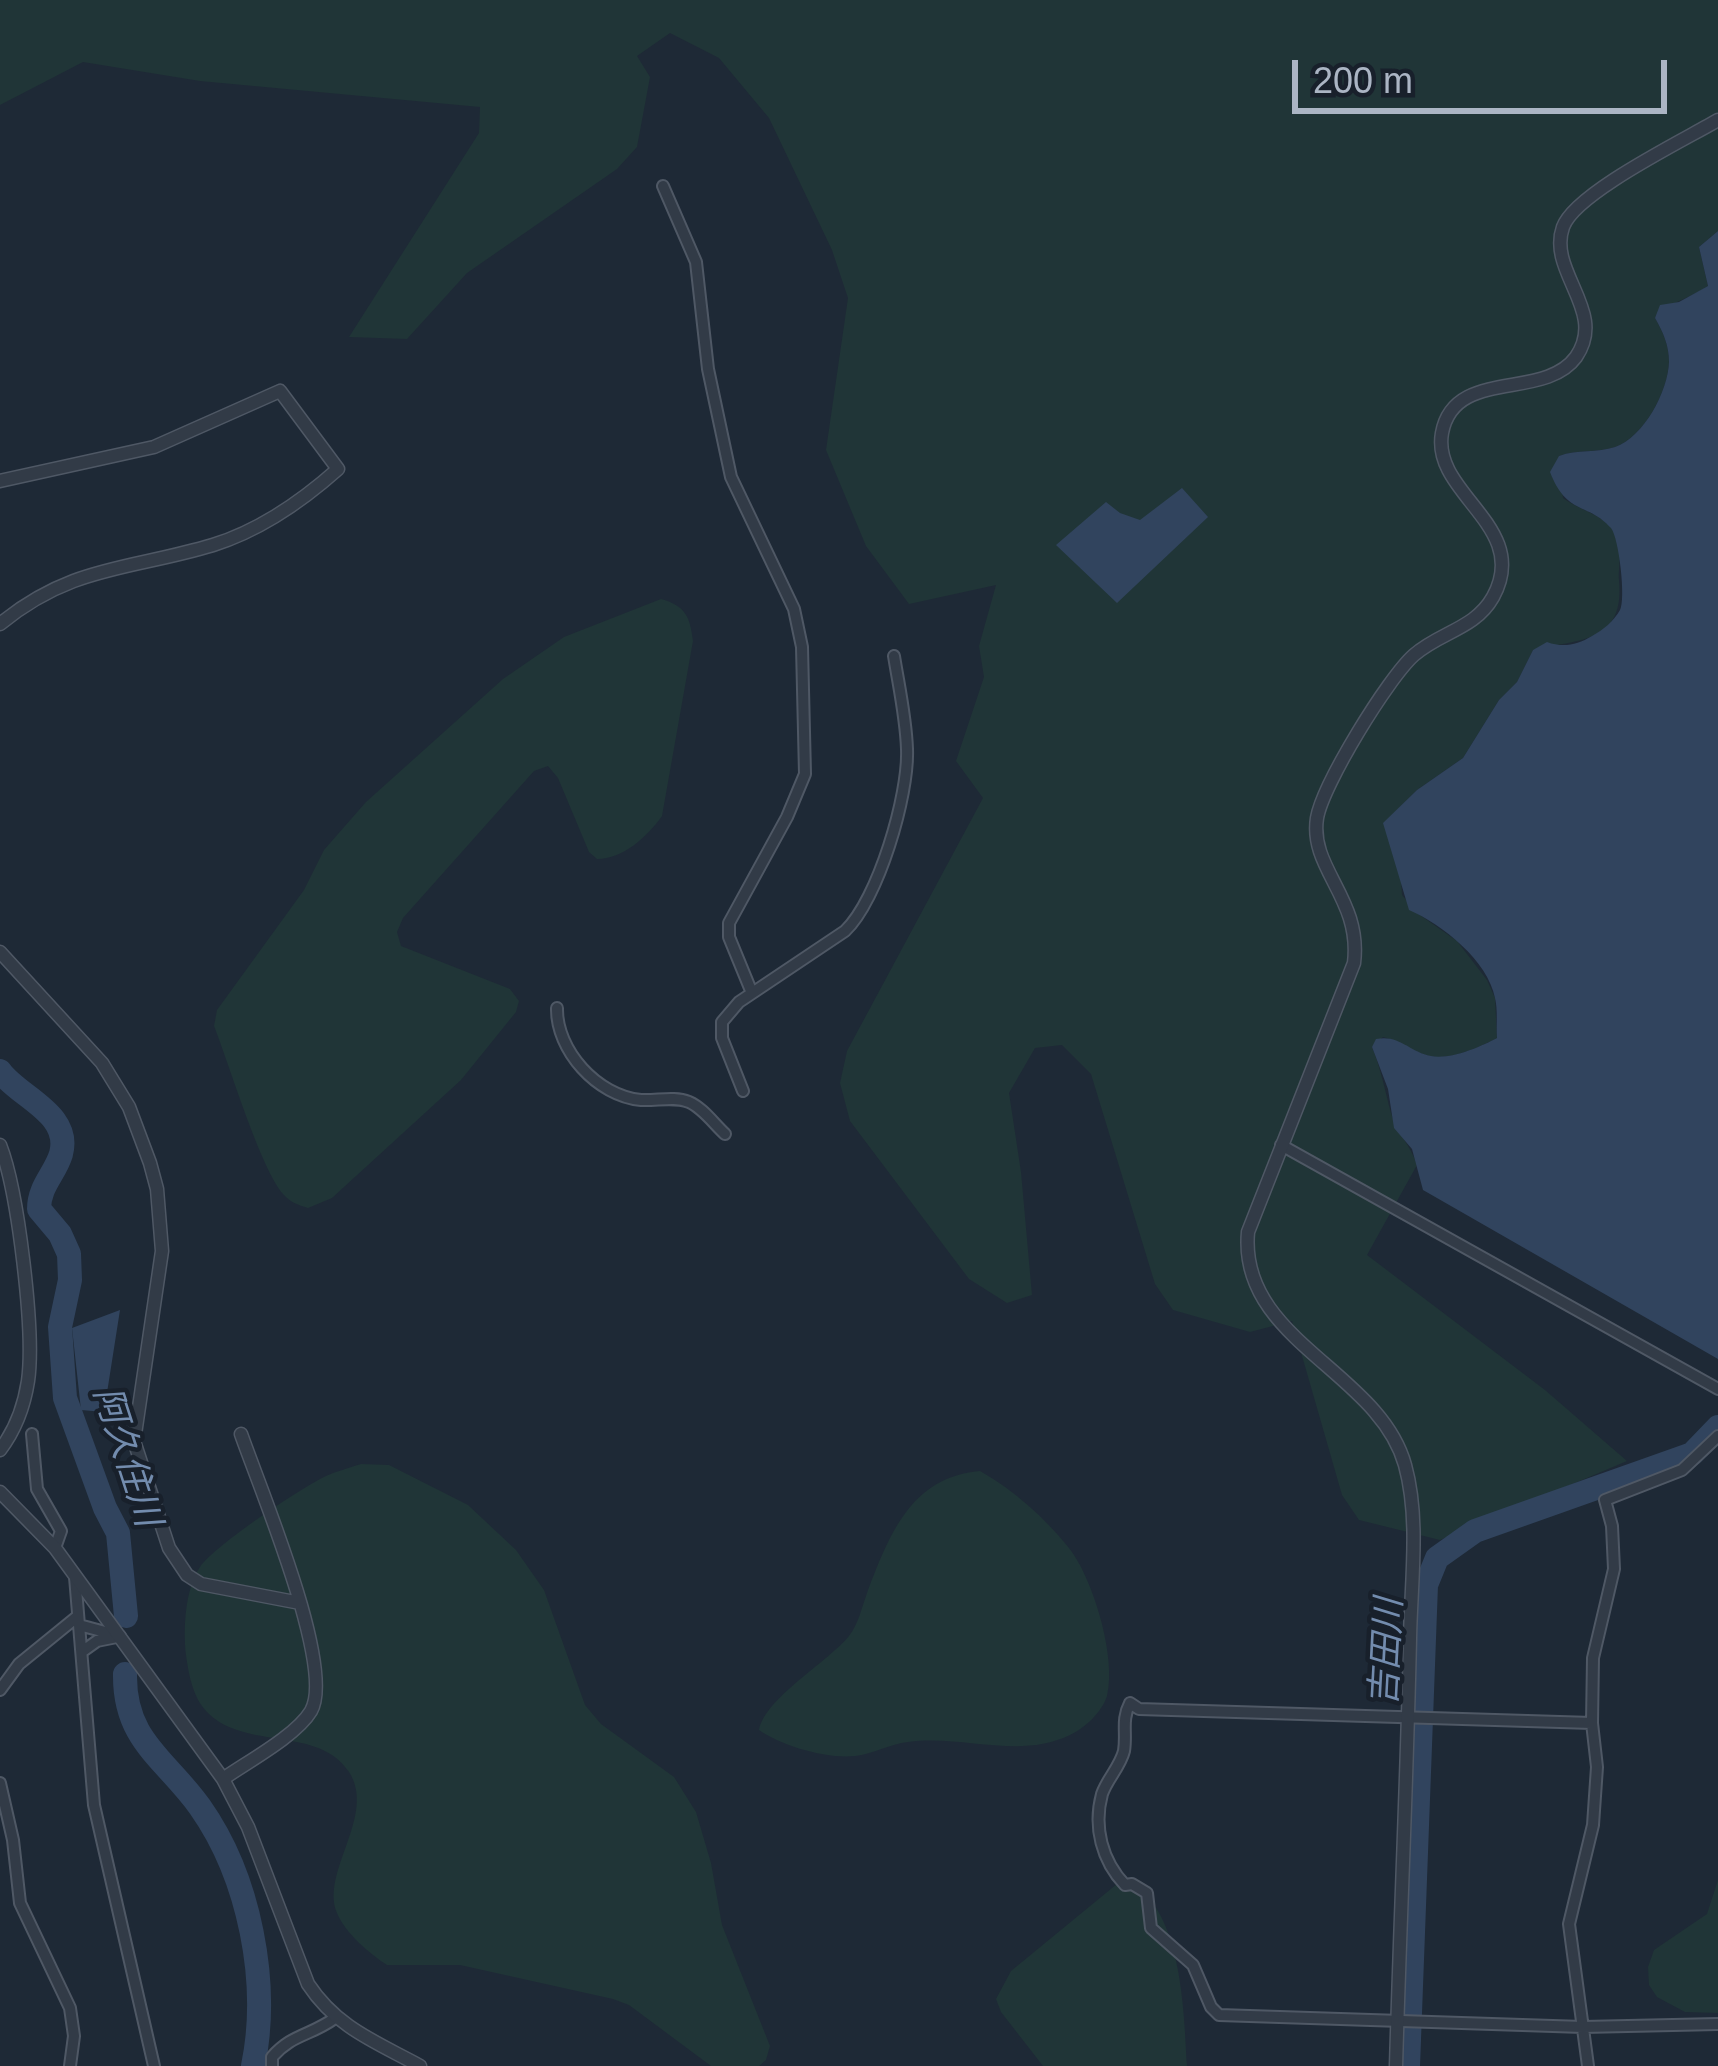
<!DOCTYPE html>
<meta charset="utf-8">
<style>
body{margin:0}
#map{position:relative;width:1718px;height:2066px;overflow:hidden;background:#1e2936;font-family:Helvetica,sans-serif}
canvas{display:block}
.scale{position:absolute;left:1292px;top:60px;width:375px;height:54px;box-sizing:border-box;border:6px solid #abb5c4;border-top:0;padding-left:15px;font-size:36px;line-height:42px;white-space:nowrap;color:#abb5c4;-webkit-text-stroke:9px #18202b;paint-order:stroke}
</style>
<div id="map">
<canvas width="1718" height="2066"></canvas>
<div class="scale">200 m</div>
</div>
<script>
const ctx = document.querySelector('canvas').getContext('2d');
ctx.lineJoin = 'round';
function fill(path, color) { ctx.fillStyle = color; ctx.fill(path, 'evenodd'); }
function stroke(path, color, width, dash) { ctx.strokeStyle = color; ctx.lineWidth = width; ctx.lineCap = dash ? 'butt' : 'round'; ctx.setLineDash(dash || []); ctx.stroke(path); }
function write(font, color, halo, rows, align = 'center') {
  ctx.font = font + ' Helvetica,"Noto Sans JP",sans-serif'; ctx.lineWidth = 9; ctx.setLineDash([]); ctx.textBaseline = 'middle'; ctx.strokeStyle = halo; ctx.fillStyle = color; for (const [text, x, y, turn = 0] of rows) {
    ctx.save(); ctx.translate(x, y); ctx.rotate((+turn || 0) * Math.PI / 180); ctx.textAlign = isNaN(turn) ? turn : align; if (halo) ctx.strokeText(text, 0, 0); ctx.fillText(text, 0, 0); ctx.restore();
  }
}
fill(new Path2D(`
 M 0,0 L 1718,0 L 1718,231 L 1699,247 L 1708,286 C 1689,299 1671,301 1655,318 C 1663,332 1669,345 1669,362 C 1668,391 1644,437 1615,447 C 1597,453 1577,449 1559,456 L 1563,498 C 1579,510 1607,516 1616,534 C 1623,547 1618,567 1619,580 C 1625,643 1580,639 1533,650 L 1517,682 L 1499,700 L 1463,758 L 1417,790 L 1384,823 L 1401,880 L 1402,895 L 1417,913 L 1457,941 L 1487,980 L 1495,998 L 1497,1038 C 1480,1047 1449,1061 1429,1056 C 1414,1053 1400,1041 1383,1037 L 1372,1047 C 1381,1069 1385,1091 1391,1113 C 1396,1131 1411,1146 1417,1165 L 1367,1255 L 1545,1390 L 1627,1461 L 1440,1540 L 1359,1520 L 1342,1495 L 1292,1321 L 1250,1332 L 1173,1310 L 1155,1284 L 1091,1074 L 1062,1045 L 1035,1048 L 1009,1093 L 1021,1172 L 1032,1295 L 1007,1303 L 969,1279 L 850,1121 L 840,1083 L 847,1051 L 983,798 L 956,761 L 984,677 L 979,646 L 996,585 L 909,604 L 866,546 L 826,450 L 848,298 L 832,250 L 769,118 L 719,58 L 670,33 L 637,56 L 650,77 L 637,147 L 617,169 L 467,273 L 407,339 L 349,337 L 479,133 L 480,107 L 200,81 L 83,62 L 0,105 Z
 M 661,599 C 686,606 690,617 693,641 L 662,816 C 647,837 623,859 597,859 L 589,852 L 558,778 L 548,766 L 534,771 L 403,918 L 397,932 L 401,946 L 510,989 L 519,1001 L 516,1012 L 461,1080 L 332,1198 L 308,1208 C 298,1205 290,1202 283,1194 C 260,1167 229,1064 214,1026 L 217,1010 L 304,890 L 324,850 L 366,802 L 503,679 L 564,637 Z
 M 361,1464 L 389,1465 L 468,1505 L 516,1550 L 544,1590 L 585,1705 L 601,1724 L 674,1777 L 696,1812 L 711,1863 L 722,1925 L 770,2046 L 766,2060 L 759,2066 L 711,2066 L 629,2005 L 613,1999 L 460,1965 L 387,1965 C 370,1954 345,1933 337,1913 C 320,1872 377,1815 349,1772 C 319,1726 247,1750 209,1714 C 193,1699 189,1676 186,1655 C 183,1629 185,1589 200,1567 C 215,1545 301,1488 326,1476 C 337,1471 349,1468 361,1464 Z
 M 980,1471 C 1015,1491 1044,1517 1069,1548 C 1093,1578 1117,1658 1107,1696 C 1102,1712 1085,1728 1070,1735 C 1019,1760 962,1734 908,1742 C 890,1744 873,1754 855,1756 C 826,1759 782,1746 759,1730 C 765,1698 828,1662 849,1636 C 858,1625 862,1607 867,1593 C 889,1536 910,1477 980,1471 Z
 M 1123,1879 C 1182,1902 1184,2010 1187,2066 L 1043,2066 L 1001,2012 L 996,1999 L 1011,1971 Z
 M 1718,1880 L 1718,2013 L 1685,2012 L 1657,1997 L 1649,1985 L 1648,1967 L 1654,1950 L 1707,1914 Z`), '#203537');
fill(new Path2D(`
 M 1718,231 L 1718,1359 L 1423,1190 L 1412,1149 L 1394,1128 L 1388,1089 L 1372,1047 L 1376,1039 C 1399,1034 1410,1052 1431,1056 C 1450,1060 1480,1047 1497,1038 C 1496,1025 1498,1010 1495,998 C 1488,961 1442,924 1409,910 L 1383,823 L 1417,790 L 1463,758 L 1499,700 L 1517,682 L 1533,650 L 1547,642 C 1563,648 1577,645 1592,636 C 1603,630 1614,621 1620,610 C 1626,599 1619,538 1611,528 C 1588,502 1567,516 1550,472 L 1559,456 C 1577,449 1597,453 1615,447 C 1644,437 1668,391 1669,362 C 1669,345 1663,332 1655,318 L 1660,305 L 1679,302 L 1708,286 L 1699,247 Z
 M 1182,488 L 1208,517 L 1117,603 L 1056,545 L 1106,502 L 1120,513 L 1140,520 Z
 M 120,1310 L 104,1412 L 81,1410 L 72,1328 Z`), '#31445e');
stroke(new Path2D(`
 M 0,1071 C 18,1097 72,1113 61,1154 C 55,1174 39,1186 39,1209 L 60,1234 L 69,1254 L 70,1280 L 60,1327 L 65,1398 L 105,1508 L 118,1533 L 126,1616
 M 125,1674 C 124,1741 166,1759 200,1807 C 250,1878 270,1983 253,2066
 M 1408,2066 L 1426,1585 L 1437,1558 L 1475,1531 L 1692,1454 L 1718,1427`), '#31445e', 24);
const minor = new Path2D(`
 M 663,186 L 696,262 L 708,369 L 731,477 L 794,609 L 802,647 L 805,774 L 787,817 L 729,923 L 729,937 L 752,993
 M 557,1008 C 556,1050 597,1096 641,1100 C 657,1101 674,1096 689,1102 C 703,1108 714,1124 725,1134
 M 743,1091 L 722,1038 L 722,1022 L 739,1002 L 845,931 C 878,900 909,795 907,749 C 906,718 899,687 894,656
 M 1281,1145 L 1718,1389
 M 32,1434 L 37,1489 L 61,1531 L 55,1548
 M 75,1577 L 94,1805 L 154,2066
 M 79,1625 L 120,1636
 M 83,1651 L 97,1641 L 117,1637
 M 0,1690 L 19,1664 L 78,1616
 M 1592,1723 L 1139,1709 L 1130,1703 C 1121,1720 1127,1733 1124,1751 C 1120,1767 1107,1779 1102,1794 C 1093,1827 1102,1861 1125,1885 L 1132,1884 L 1147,1893 L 1151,1928 L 1193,1965 L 1211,2007 L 1219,2015 L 1583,2027 L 1718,2024
 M 0,1783 L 13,1840 L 20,1903 L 70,2008 L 74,2036 L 70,2066
 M 272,2066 L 272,2057 C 292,2034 310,2036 335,2018
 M 1588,2066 L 1569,1924 L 1593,1825 L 1597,1767 L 1592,1723 L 1593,1658 L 1614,1569 L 1612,1526 L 1605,1500 L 1682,1470 L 1718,1436`);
const tertiary = new Path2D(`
 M 0,481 L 154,447 L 280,391 L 338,469 C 301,502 261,530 213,545 C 130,570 72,565 0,624
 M 0,952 L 102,1063 L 129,1107 L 150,1163 L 157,1189 L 162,1251 L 134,1441 L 169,1548 L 187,1575 L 201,1584 L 300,1603
 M 0,1145 C 18,1191 35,1332 28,1381 C 24,1407 16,1429 0,1450
 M 0,1492 L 55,1548 L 223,1779 L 248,1827 L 308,1984 C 337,2028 376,2042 420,2066
 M 223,1779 C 247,1762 296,1736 311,1711 C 336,1668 259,1486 241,1434
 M 1396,2066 C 1400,1923 1407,1781 1410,1638 C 1411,1582 1420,1519 1405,1465 C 1379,1371 1238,1340 1248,1232 L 1354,963 C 1362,898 1309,869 1317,818 C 1323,784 1388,678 1414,655 C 1440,632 1475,629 1493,597 C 1532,526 1431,494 1442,433 C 1454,367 1544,401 1576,357 C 1608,311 1547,272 1563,227 C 1575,193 1684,140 1718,120`);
stroke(minor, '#4f5865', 14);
stroke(tertiary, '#4f5865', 15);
stroke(minor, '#323b47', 10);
stroke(tertiary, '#323b47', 12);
write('italic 36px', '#738cae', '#18202b', [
 ["阿久住川",126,1457,72],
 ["吉田川",1388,1652,-87]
]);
</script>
